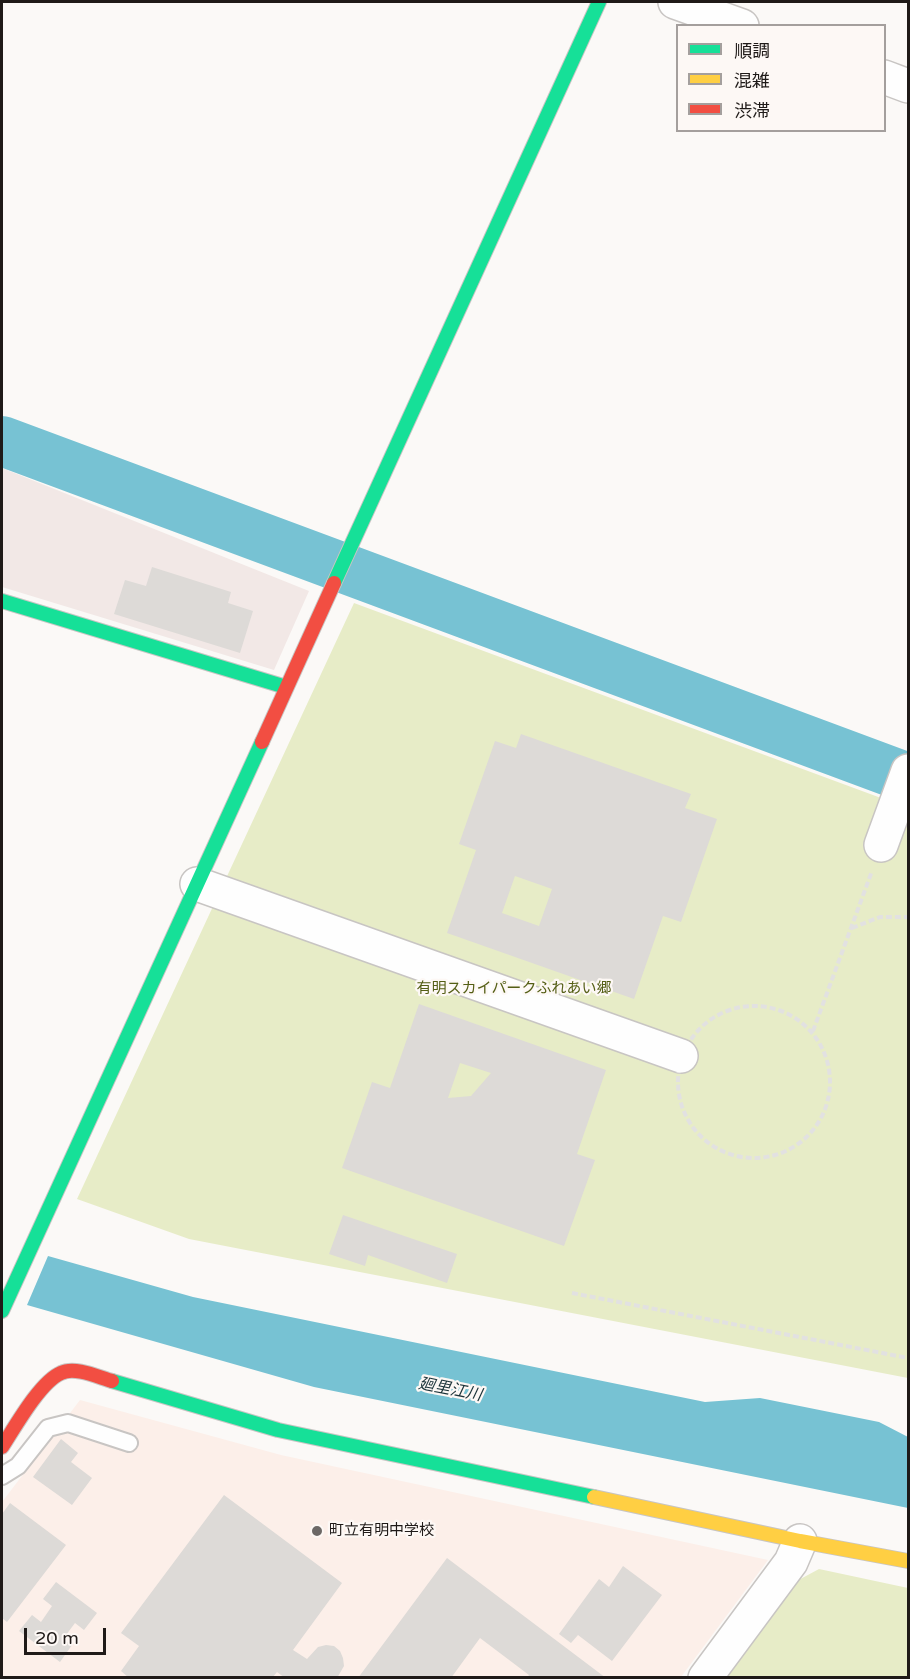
<!DOCTYPE html>
<meta charset="utf-8">
<style>
body{margin:0}
#map{position:relative;width:910px;height:1679px;overflow:hidden;background:#fbf9f7;font-family:"Varela Round","Noto Sans JP",sans-serif}
canvas{display:block}
.frame{position:absolute;inset:0;border:3px solid #1f1a18;pointer-events:none}
.legend{position:absolute;left:676px;top:24px;width:210px;height:108px;box-sizing:border-box;background:#fdf8f5;border:2px solid #a49f9d;margin:0;padding:8px 10px;list-style:none;font-size:18px;color:#1f1a18}
.legend li{display:flex;align-items:center;gap:12px;height:30px}
.legend b{width:30px;border:2px solid #a49f9d}
.scale{position:absolute;left:24px;top:1628px;width:82px;height:27px;box-sizing:border-box;border:3px solid #1f1a18;border-top:0;padding-left:8px;font-size:18px;line-height:21px;white-space:nowrap;color:#1f1a18;-webkit-text-stroke:4px #fdf8f5;paint-order:stroke}
</style>
<div id="map">
<canvas width="910" height="1679"></canvas>
<div class="frame"></div>
<ul class="legend">
<li><b style="height:8px;background:#16e098"></b>順調</li>
<li><b style="height:8px;background:#ffcf43"></b>混雑</li>
<li><b style="height:8px;background:#f24e42"></b>渋滞</li>
</ul>
<div class="scale">20 m</div>
</div>
<script>
const ctx = document.querySelector('canvas').getContext('2d');
ctx.lineJoin = 'round';
function fill(path, color) { ctx.fillStyle = color; ctx.fill(path, 'evenodd'); }
function stroke(path, color, width, dash) { ctx.strokeStyle = color; ctx.lineWidth = width; ctx.lineCap = dash ? 'butt' : 'round'; ctx.setLineDash(dash || []); ctx.stroke(path); }
function write(font, color, halo, rows, align = 'center') {
  ctx.font = font + ' "Varela Round","Noto Sans JP",sans-serif'; ctx.lineWidth = 4.5; ctx.setLineDash([]); ctx.textBaseline = 'middle'; ctx.strokeStyle = halo; ctx.fillStyle = color; for (const [text, x, y, turn = 0] of rows) {
    ctx.save(); ctx.translate(x, y); ctx.rotate((+turn || 0) * Math.PI / 180); ctx.textAlign = isNaN(turn) ? turn : align; if (halo) ctx.strokeText(text, 0, 0); ctx.fillText(text, 0, 0); ctx.restore();
  }
}
fill(new Path2D(`
 M 2,468 L 309,591 L 274,670 L 2,587 Z`), '#f2e8e6');
fill(new Path2D(`
 M 80,1400 L 281,1455 L 768,1560 L 681,1677 L 2,1677 L 2,1502 Z`), '#fcefe9');
fill(new Path2D(`
 M 354,603 L 908,808 L 908,1378 L 189,1239 L 77,1199 Z
 M 819,1569 L 908,1588 L 908,1677 L 723,1678 L 793,1583 Z`), '#e7ecc7');
fill(new Path2D(`
 M 48,1256 L 193,1297 L 705,1402 L 760,1398 L 879,1422 L 908,1437 L 908,1508 L 314,1387 L 27,1305 Z`), '#77c2d3');
stroke(new Path2D(`
 M 2,441 L 908,778`), '#77c2d3', 50);
fill(new Path2D(`
 M 152,567 L 231,592 L 228,603 L 253,611 L 240,653 L 114,614 L 125,580 L 146,586 Z
 M 521,734 L 691,794 L 685,808 L 717,819 L 681,922 L 663,916 L 634,999 L 447,933 L 476,850 L 459,844 L 495,741 L 516,748 ZM 515,876 L 552,889 L 539,926 L 502,913 Z
 M 419,1004 L 606,1070 L 577,1154 L 595,1160 L 564,1246 L 342,1168 L 372,1082 L 390,1088 ZM 460,1063 L 491,1073 L 471,1096 L 448,1098 Z
 M 343,1215 L 457,1254 L 447,1283 L 368,1255 L 365,1266 L 329,1254 Z
 M 61,1439 L 78,1453 L 71,1462 L 92,1478 L 72,1505 L 33,1477 Z
 M 224,1495 L 342,1583 L 293,1650 L 307,1659 L 318,1647 L 326,1645 L 334,1646 L 340,1651 L 343,1658 L 344,1666 L 337,1678 L 285,1678 L 277,1672 L 272,1678 L 129,1678 L 121,1671 L 139,1646 L 121,1633 Z
 M 10,1503 L 66,1545 L 7,1622 L 2,1618 L 2,1514 Z
 M 447,1558 L 606,1678 L 527,1678 L 529,1675 L 480,1638 L 451,1678 L 358,1678 Z
 M 623,1566 L 662,1595 L 612,1661 L 578,1635 L 571,1643 L 559,1634 L 599,1579 L 609,1587 Z
 M 56,1582 L 97,1613 L 84,1630 L 75,1623 L 63,1639 L 72,1645 L 60,1662 L 19,1631 L 32,1615 L 41,1622 L 52,1606 L 43,1599 Z`), '#dddad7');
const lane = new Path2D(`
 M 2,1476 L 18,1466 L 48,1428 L 68,1423 L 129,1443`);
const street = new Path2D(`
 M 675,2 L 742,26
 M 884,77 L 908,86
 M 881,845 L 908,771
 M 197,884 L 681,1056
 M 705,1678 L 791,1562 L 800,1541`);
const fast = new Path2D(`
 M 334,583 L 599,2
 M 2,601 L 286,687
 M 2,1311 L 262,742
 M 112,1381 L 278,1430 L 594,1497`);
const slow = new Path2D(`
 M 594,1497 L 800,1541 L 908,1561`);
const jam = new Path2D(`
 M 262,742 L 334,583
 M 2,1447 C 15,1427 40,1382 61,1373 C 75,1366 98,1377 112,1381`);
stroke(lane, '#c8c5c3', 20);
stroke(street, '#c8c5c3', 36);
stroke(fast, '#c8c5c3', 16);
stroke(slow, '#c8c5c3', 16);
stroke(jam, '#c8c5c3', 16);
stroke(new Path2D(`
 M 852,928 L 880,917 L 908,917
 M678 1082a76 76 0 1 1 152 0a76 76 0 1 1-152 0Z
 M 813,1031 L 872,871
 M 572,1293 L 908,1358`), '#e2e1e1', 4, [6, 3]);
stroke(lane, '#fefefe', 16);
stroke(street, '#fefefe', 33);
stroke(fast, '#16e098', 14);
stroke(slow, '#ffcf43', 14);
stroke(jam, '#f24e42', 14);
for (const [x, y, r, color] of [
 [317,1531,6,"#6c6866"]
]) { const dot = new Path2D(); dot.arc(x, y, r, 0, 2 * Math.PI); ctx.fillStyle = color; ctx.fill(dot); stroke(dot, '#fdf8f5', 2); }
write('15px', '#545e15', '#fdf8f5', [
 ["有明スカイパークふれあい郷",514,989]
]);
write('15px', '#1f1a18', '#fdf8f5', [
 ["町立有明中学校",329,1531]
], 'left');
write('italic 16px', '#1b3339', '#fdf8f5', [
 ["廻里江川",450,1390,11]
]);
</script>
